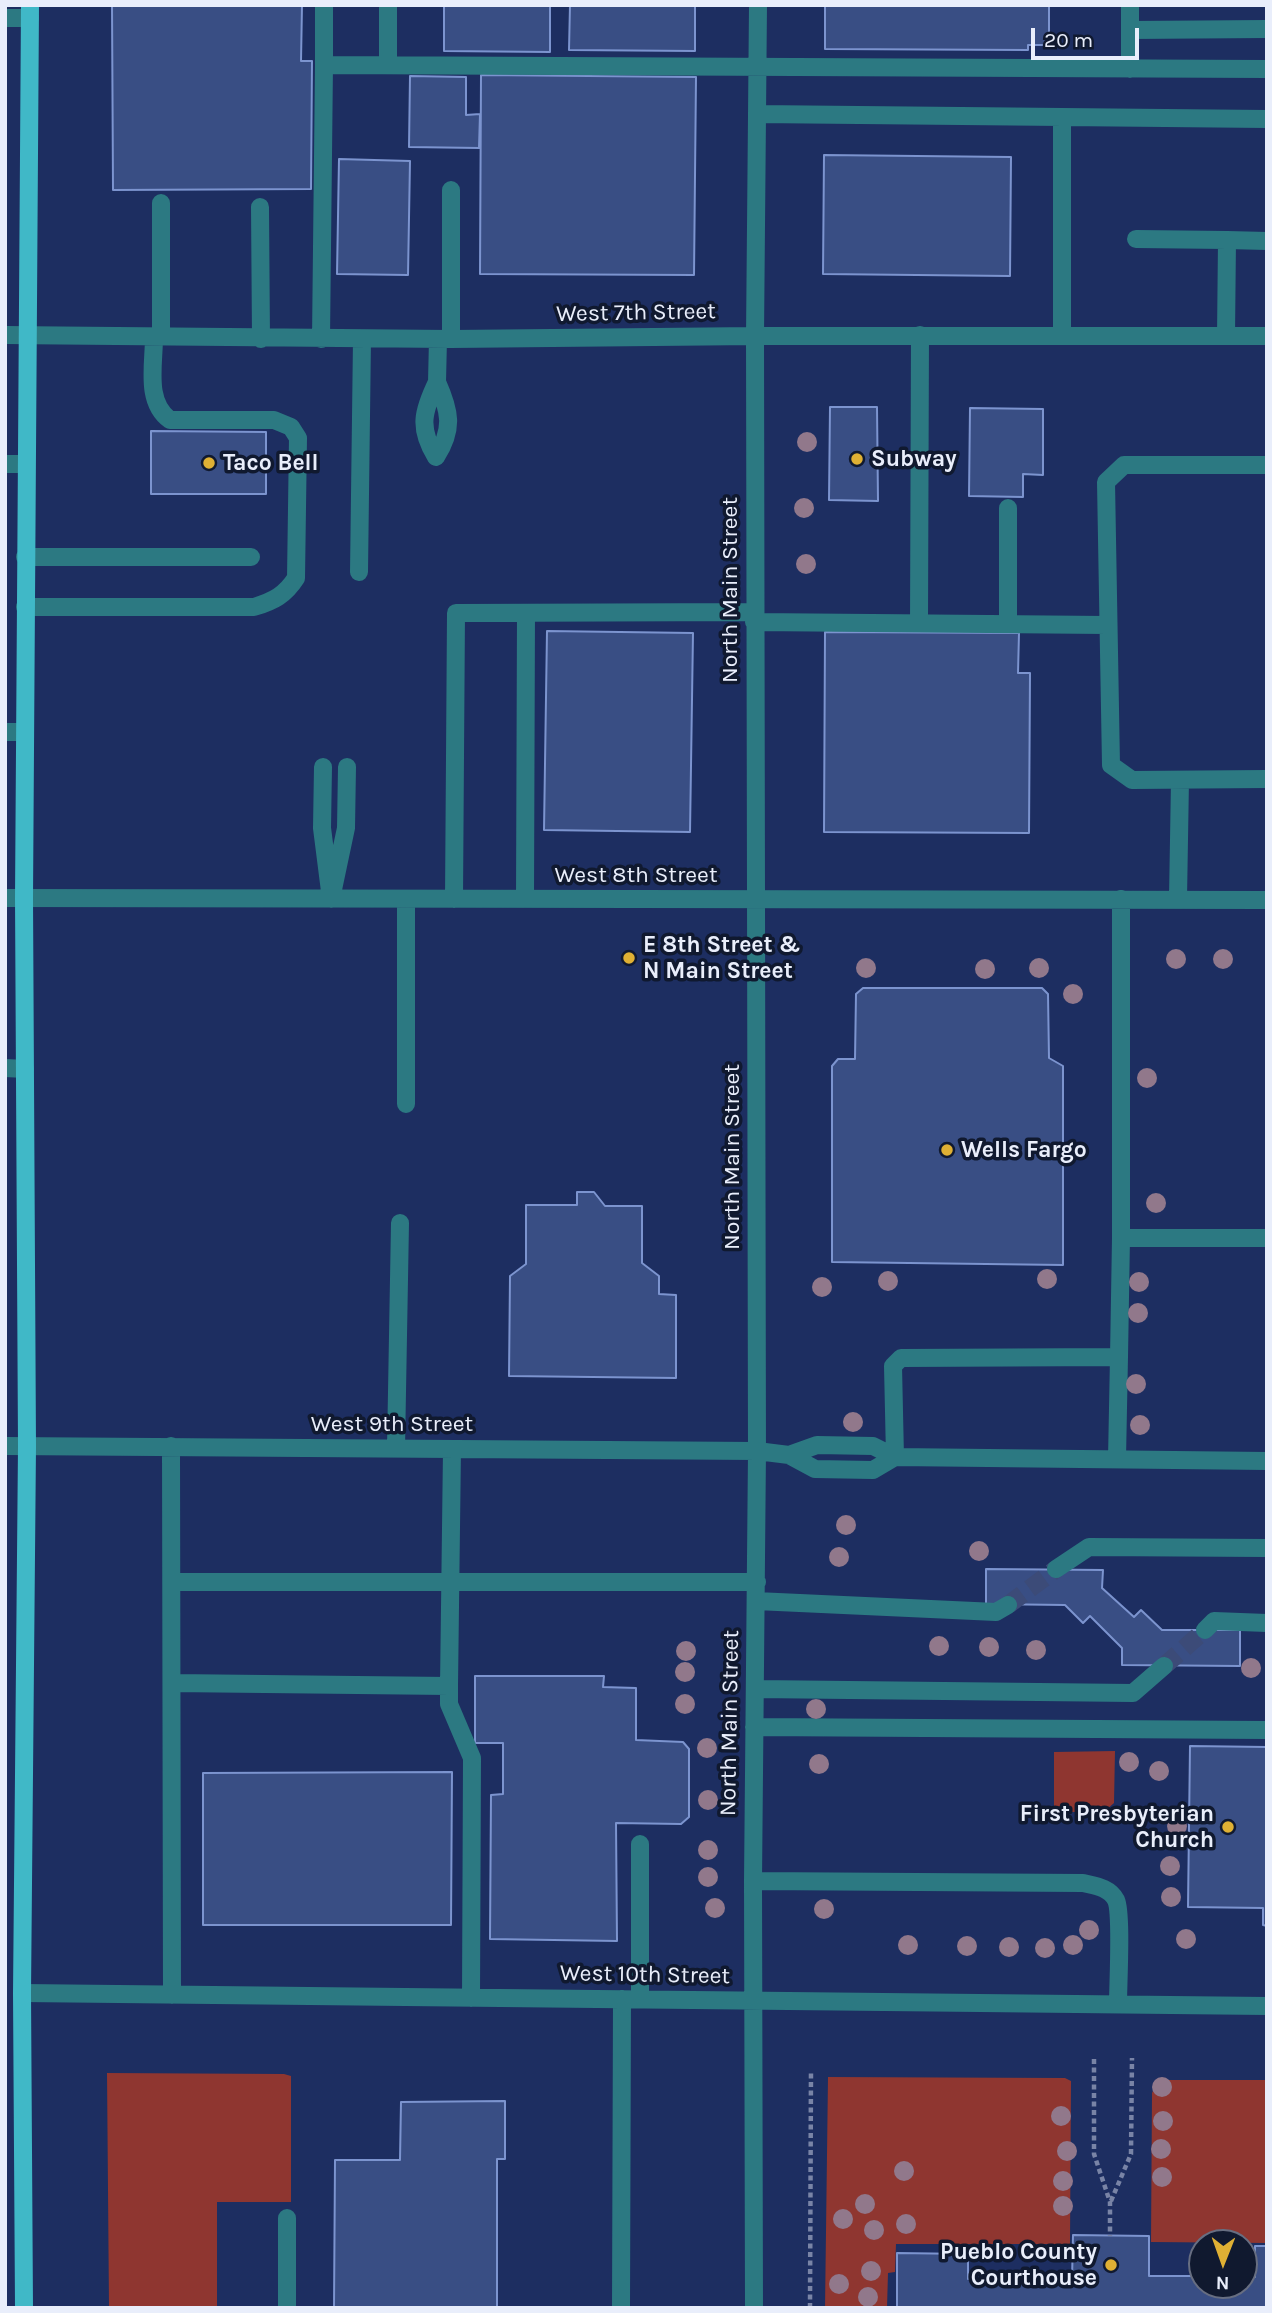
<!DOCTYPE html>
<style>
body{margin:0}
#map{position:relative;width:1272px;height:2313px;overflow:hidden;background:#1d2e61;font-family:Karla,sans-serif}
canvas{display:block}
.frame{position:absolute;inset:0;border:7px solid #e9eefb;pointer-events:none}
.north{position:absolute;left:1188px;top:2229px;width:70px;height:70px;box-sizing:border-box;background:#10192f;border:2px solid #676e81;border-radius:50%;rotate:181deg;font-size:19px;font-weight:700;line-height:28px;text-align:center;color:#e9eefb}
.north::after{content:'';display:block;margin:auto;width:24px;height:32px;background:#dfb034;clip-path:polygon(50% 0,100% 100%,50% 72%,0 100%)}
.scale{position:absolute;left:1031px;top:28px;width:108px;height:32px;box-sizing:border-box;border:4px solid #e9eefb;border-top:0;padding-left:9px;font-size:21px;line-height:24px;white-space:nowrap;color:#e9eefb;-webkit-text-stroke:5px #10192f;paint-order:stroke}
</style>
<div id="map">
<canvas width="1272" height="2313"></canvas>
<div class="frame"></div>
<div class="north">N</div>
<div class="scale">20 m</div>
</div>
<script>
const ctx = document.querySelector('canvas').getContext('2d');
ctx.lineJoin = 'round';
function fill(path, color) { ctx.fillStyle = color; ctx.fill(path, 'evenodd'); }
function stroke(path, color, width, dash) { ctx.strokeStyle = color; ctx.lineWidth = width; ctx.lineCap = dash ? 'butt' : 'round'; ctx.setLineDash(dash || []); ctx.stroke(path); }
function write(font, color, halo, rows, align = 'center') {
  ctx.font = font + ' Karla,sans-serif'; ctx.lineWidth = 7; ctx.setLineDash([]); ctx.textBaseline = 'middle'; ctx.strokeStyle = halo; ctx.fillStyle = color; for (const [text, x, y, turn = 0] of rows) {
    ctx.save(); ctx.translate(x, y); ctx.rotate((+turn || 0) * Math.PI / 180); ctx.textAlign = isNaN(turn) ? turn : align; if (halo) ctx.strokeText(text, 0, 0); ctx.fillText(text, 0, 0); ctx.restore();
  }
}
fill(new Path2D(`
 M 1115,1751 L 1114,1803 L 1104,1812 L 1054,1812 L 1054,1752 Z
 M 107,2073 L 284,2074 L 291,2076 L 291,2202 L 217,2202 L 217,2308 L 109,2308 Z
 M 828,2077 L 1065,2078 L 1071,2081 L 1070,2244 L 896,2244 L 895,2272 L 888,2273 L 887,2308 L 825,2308 Z
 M 1165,2080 L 1267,2080 L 1267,2243 L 1151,2242 L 1152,2093 L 1156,2084 Z`), '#8f3630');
const building = new Path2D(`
 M 112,5 L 302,5 L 301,61 L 312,61 L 311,189 L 113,190 Z
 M 444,5 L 550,5 L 550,52 L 444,51 Z
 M 570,5 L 695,5 L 695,51 L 569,50 Z
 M 825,5 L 1049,5 L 1049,45 L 1028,45 L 1028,50 L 825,49 Z
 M 481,75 L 696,77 L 694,275 L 480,274 Z
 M 410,76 L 466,77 L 466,115 L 480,114 L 479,148 L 409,147 Z
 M 824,155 L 1011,157 L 1010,276 L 823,274 Z
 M 339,159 L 410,161 L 408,275 L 337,274 Z
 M 830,407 L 877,407 L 878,501 L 829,500 Z
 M 970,408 L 1043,409 L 1043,475 L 1023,474 L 1023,497 L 969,496 Z
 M 151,431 L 266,432 L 266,494 L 151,494 Z
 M 547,631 L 693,633 L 690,832 L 544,830 Z
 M 825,632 L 1019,633 L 1018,673 L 1030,673 L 1029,833 L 824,832 Z
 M 863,988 L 1042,988 L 1048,994 L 1049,1058 L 1063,1066 L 1063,1265 L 832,1262 L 832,1066 L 838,1059 L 855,1059 L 856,994 Z
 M 577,1192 L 594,1192 L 605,1206 L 642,1206 L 642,1263 L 659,1276 L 659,1294 L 676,1295 L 676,1378 L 509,1376 L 510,1276 L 526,1264 L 526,1205 L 577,1205 Z
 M 986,1569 L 1103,1570 L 1102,1588 L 1134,1617 L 1141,1610 L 1162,1630 L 1240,1630 L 1240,1666 L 1122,1665 L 1122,1648 L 1090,1616 L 1083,1623 L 1065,1605 L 986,1604 Z
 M 475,1676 L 604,1676 L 603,1687 L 636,1688 L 636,1740 L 683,1742 L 689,1749 L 689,1817 L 681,1824 L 616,1823 L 617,1941 L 490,1939 L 491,1795 L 503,1794 L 503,1743 L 475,1743 Z
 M 1190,1746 L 1267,1747 L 1267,1926 L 1263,1925 L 1263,1908 L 1188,1907 Z
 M 452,1772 L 451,1925 L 203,1925 L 203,1773 Z
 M 505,2101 L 505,2159 L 497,2159 L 497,2308 L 334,2308 L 335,2160 L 400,2160 L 401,2102 Z
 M 1073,2235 L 1149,2236 L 1149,2276 L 1202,2276 L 1202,2285 L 1244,2285 L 1244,2276 L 1255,2277 L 1255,2246 L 1267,2246 L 1267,2308 L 897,2308 L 897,2253 L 968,2254 L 968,2279 L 1072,2280 Z`);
fill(building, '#394e84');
stroke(building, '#7c94cf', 2);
stroke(new Path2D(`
 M 1008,1605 L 1056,1569
 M 1164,1666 L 1205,1630`), '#3c4b78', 18, [18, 9]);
stroke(new Path2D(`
 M 1094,2059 L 1094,2154 L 1110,2202 L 1110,2236
 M 1111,2201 L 1131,2154 L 1132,2058
 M 810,2308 L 811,2070`), '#7984a6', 4.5, [5, 3.5]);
stroke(new Path2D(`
 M 324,5 L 324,65 L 1267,69
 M 1130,5 L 1130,30 L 1267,29
 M 5,18 L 30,18
 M 1130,30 L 1130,69
 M 388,65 L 388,5
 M 757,114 L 1267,119
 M 1062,118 L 1062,335
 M 451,190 L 451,339
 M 260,207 L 261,339
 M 1136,239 L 1227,240
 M 5,335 L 451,339 L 755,336 L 1267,336
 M 1226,336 L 1227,240 L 1267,241
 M 161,337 L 161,203
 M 321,339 L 324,65
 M 437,382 C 450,411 454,429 436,457 C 418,428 423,411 437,382 Z
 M 437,382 L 438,339
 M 5,464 L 26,464
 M 1267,465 L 1124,465 L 1106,482 L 1111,765 L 1132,780 L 1267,779
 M 25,557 L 251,557
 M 359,572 L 362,339
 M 25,607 L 254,607 C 274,601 285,595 296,578 L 298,438 L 291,427 L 274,420 L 170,420 C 145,402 154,365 154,337
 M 754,622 L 1107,625
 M 919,623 L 920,335
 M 1008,624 L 1008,508
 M 5,732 L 25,732
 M 323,767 L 322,828 L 331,899 L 346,828 L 347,767
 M 5,898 L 1267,900
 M 406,899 L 406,1104
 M 454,899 L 456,613 L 754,612
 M 525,899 L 526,613
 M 1178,899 L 1180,780
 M 5,1068 L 25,1069
 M 1121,1238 L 1121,899
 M 1267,1238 L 1121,1238 L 1119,1357 L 901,1358 L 893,1366 L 895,1457 L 1267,1461
 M 5,1446 L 757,1451 L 789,1455 L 815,1469 L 873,1470 L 895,1457 L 873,1446 L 817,1445 L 789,1455
 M 171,1446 L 172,1995
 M 396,1448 L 400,1223
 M 1117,1459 L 1119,1357
 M 1056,1569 L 1089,1547 L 1267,1548
 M 172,1582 L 757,1582
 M 756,1601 L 996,1612 L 1008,1605
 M 1205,1630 L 1214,1621 L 1267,1623
 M 172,1683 L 449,1686 L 452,1449
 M 449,1686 L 449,1704 L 472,1758 L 471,1998
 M 755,1689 L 1133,1693 L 1164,1666
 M 754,1727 L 1267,1730
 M 640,1844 L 640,1999
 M 753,1881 L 1083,1883 C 1095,1886 1109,1887 1116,1900 C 1122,1913 1118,1985 1118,2004
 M 22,1993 L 1267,2006
 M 287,2308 L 287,2218
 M 621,2308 L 622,1999
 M 754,2308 L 753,1881 L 757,1451 L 755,336 L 758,5`), '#2c7982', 18);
stroke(new Path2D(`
 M 24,2308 L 22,1993 L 27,1446 L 24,898 L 30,5`), '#40b8c7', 18);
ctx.fillStyle = '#91788b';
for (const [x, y] of [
 [807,442],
 [804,508],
 [806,564],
 [1176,959],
 [1223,959],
 [866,968],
 [1039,968],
 [985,969],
 [1073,994],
 [1147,1078],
 [1156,1203],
 [1047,1279],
 [888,1281],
 [1139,1282],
 [822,1287],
 [1138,1313],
 [1136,1384],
 [853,1422],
 [1140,1425],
 [846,1525],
 [979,1551],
 [839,1557],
 [939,1646],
 [989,1647],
 [1036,1650],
 [686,1651],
 [1251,1668],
 [685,1672],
 [685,1704],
 [816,1709],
 [707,1748],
 [1129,1762],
 [819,1764],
 [1159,1771],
 [708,1800],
 [1177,1826],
 [708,1850],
 [1170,1866],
 [708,1877],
 [1171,1897],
 [715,1908],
 [824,1909],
 [1089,1930],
 [1186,1939],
 [908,1945],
 [1073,1945],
 [967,1946],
 [1009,1947],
 [1045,1948],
 [1162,2087],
 [1061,2116],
 [1163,2121],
 [1161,2149],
 [1067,2151],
 [904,2171],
 [1162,2177],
 [1063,2181],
 [865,2204],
 [1063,2206],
 [843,2219],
 [906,2224],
 [874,2230],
 [871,2271],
 [839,2284],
 [868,2297]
]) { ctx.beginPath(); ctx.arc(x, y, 10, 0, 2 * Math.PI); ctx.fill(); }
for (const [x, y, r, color] of [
 [857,459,7,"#dfb034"],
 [209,463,7,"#dfb034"],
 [629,958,7,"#dfb034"],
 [947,1150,7,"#dfb034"],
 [1228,1827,7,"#dfb034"],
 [1111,2265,7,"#dfb034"]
]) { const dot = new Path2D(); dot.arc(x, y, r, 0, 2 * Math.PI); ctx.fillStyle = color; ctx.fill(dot); stroke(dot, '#10192f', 2.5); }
write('23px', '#e9eefb', '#10192f', [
 ["West 7th Street",636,313,-1],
 ["North Main Street",730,590,-90],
 ["West 8th Street",636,875],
 ["North Main Street",732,1157,-90],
 ["West 9th Street",392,1424],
 ["North Main Street",730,1723,-89],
 ["West 10th Street",645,1975,1]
]);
write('bold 23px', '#e9eefb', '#10192f', [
 ["Subway",871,459],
 ["Taco Bell",223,463],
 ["E 8th Street &",643,945],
 ["N Main Street",643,971],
 ["Wells Fargo",961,1150],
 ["First Presbyterian",1214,1814,"right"],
 ["Church",1214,1840,"right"],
 ["Pueblo County",1097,2252,"right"],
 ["Courthouse",1097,2278,"right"]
], 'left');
</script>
